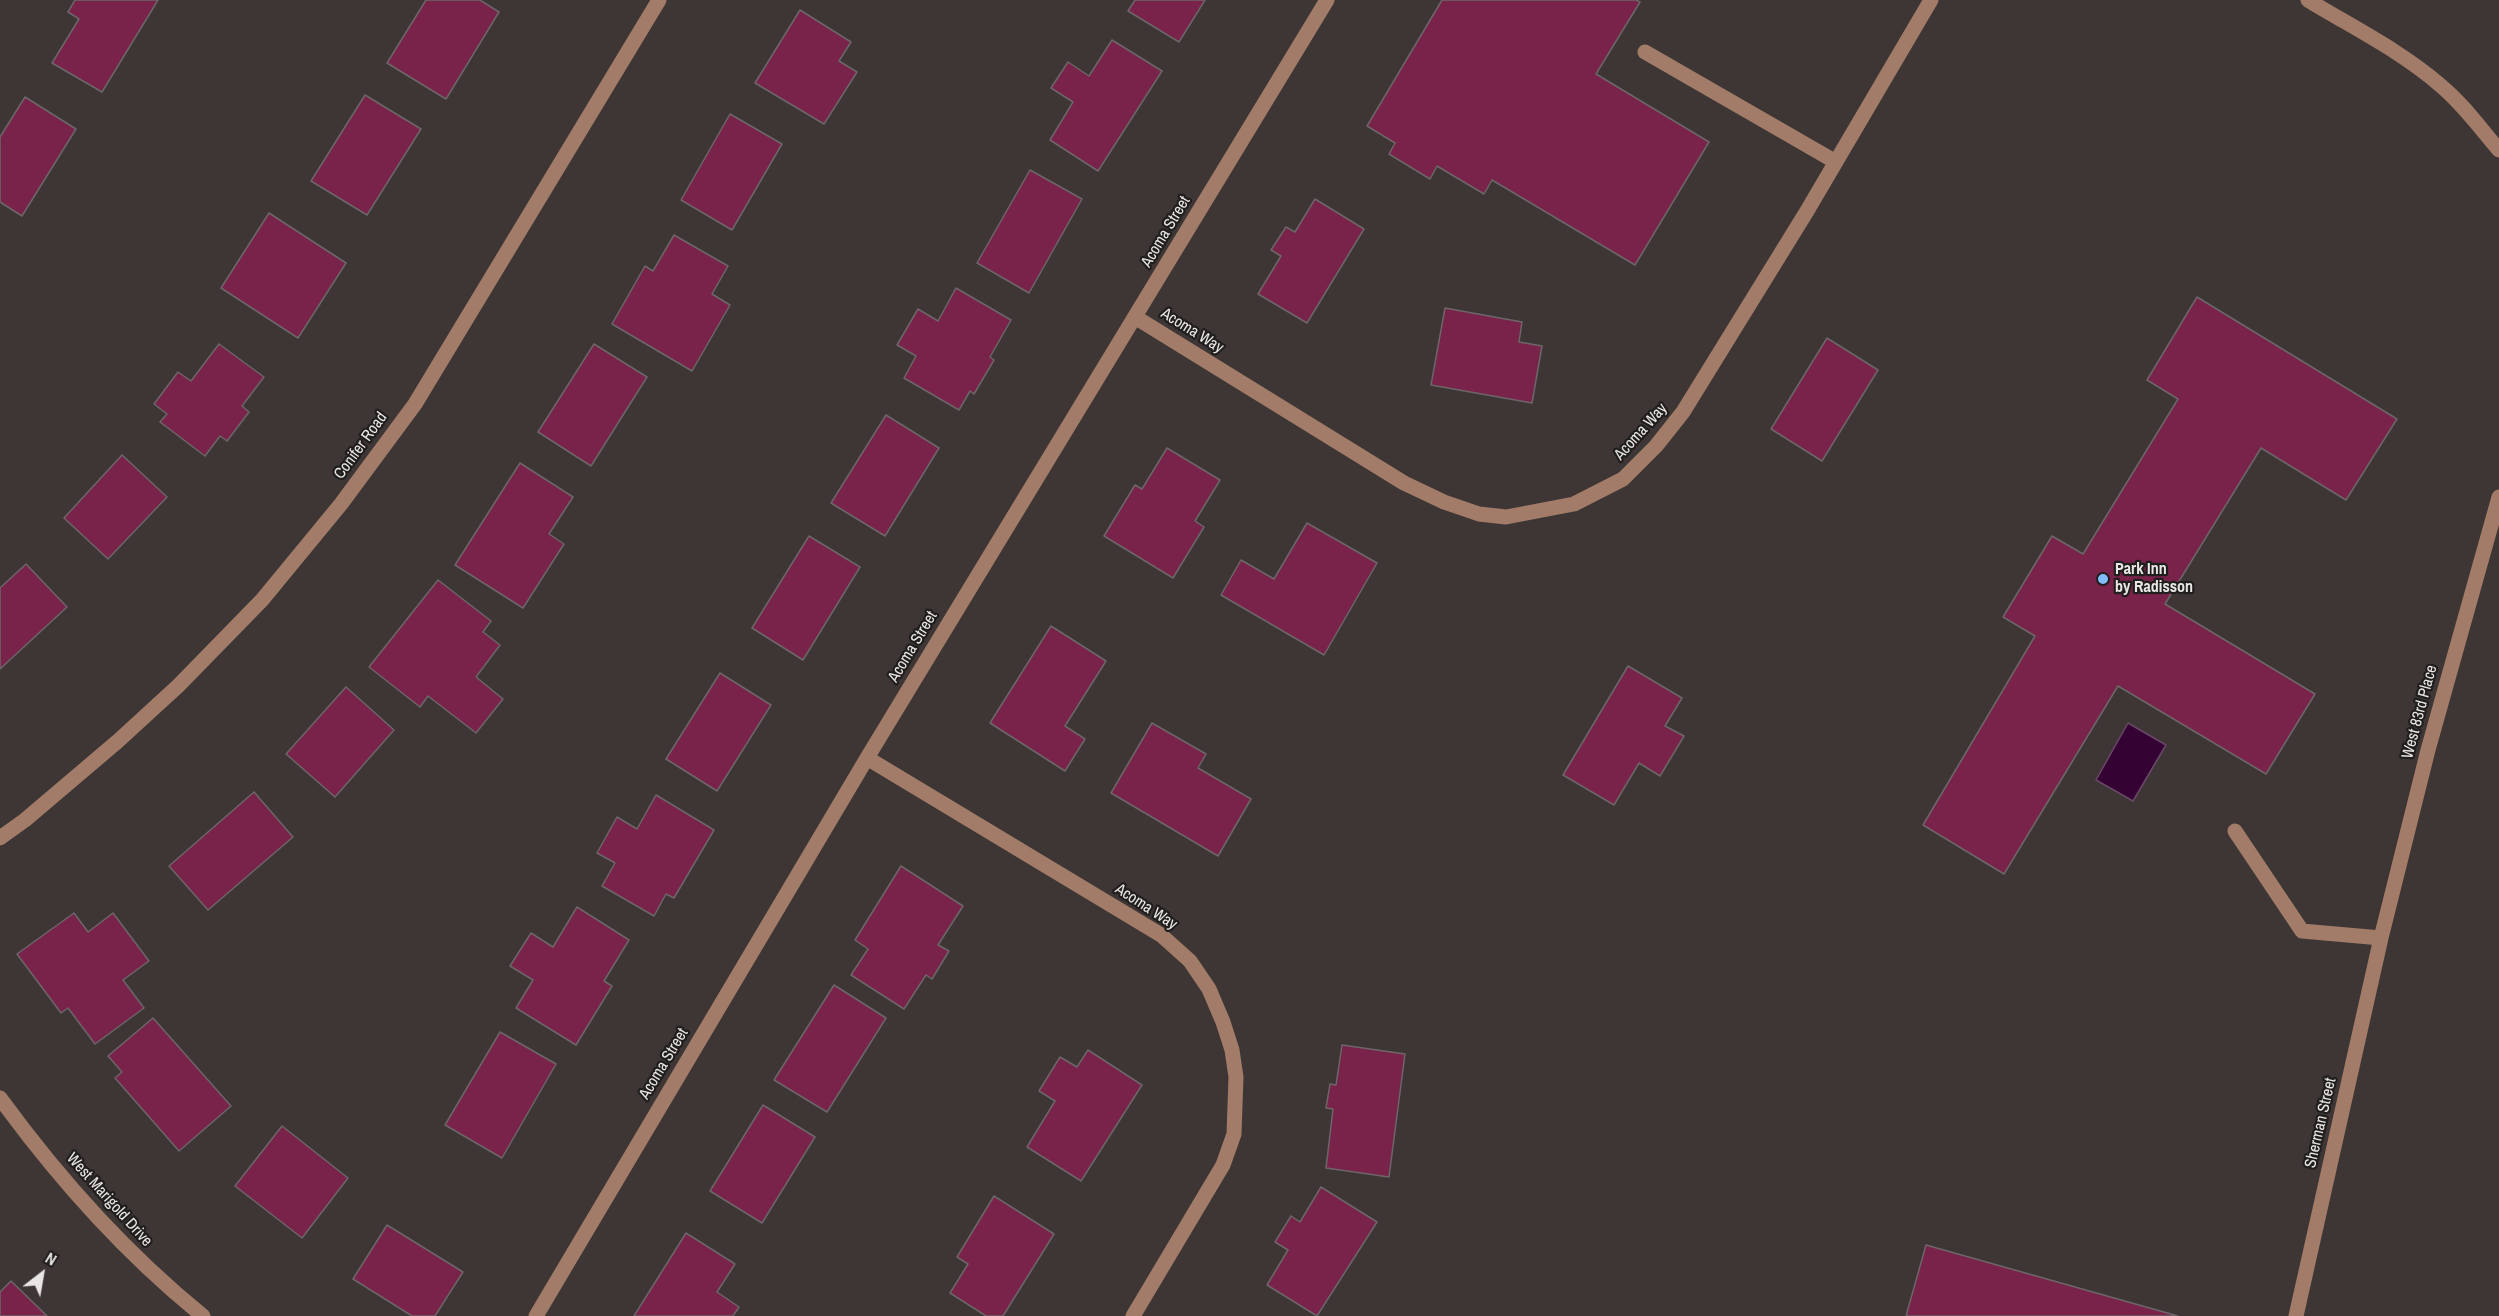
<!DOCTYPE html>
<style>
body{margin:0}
#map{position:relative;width:2499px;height:1316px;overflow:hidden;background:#3d3635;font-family:"Archivo Narrow",sans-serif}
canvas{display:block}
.north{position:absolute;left:12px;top:1244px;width:60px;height:60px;-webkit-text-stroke:4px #211e1e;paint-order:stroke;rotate:31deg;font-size:16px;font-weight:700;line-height:24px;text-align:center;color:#ebe6e6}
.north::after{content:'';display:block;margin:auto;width:21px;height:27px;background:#ebe6e6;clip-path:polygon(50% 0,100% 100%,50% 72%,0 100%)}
</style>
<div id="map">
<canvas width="2499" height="1316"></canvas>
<div class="north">N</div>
</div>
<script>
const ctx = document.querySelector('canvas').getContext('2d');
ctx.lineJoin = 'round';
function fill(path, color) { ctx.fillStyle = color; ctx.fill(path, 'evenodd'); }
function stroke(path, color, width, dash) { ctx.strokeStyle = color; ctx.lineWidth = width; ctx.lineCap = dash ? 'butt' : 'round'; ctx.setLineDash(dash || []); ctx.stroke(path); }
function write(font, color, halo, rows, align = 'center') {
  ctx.font = font + ' "Archivo Narrow",sans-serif'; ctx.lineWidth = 4.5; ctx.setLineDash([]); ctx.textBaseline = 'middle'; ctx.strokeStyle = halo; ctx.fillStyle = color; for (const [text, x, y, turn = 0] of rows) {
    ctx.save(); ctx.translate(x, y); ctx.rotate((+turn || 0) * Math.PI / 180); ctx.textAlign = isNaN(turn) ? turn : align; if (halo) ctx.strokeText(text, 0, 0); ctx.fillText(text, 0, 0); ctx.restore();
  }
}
const water = new Path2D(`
 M 2128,723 L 2166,745 L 2133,801 L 2096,780 Z`);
fill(water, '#340333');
stroke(water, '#6b4769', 1.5);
const building = new Path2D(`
 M 75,0 L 158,0 L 102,92 L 52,63 L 79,19 L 68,12 Z
 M 426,0 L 480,0 L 499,12 L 446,99 L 387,63 Z
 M 1135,0 L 1205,0 L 1179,42 L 1128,11 Z
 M 1442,0 L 1636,0 L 1640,2 L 1596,74 L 1709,142 L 1635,265 L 1492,180 L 1484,194 L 1437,166 L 1430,179 L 1389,154 L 1395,143 L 1367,126 Z
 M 800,10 L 851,42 L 839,61 L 857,72 L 824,124 L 755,83 Z
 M 1112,40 L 1162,71 L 1098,171 L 1050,140 L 1073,102 L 1051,88 L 1068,62 L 1089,76 Z
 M 365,95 L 421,129 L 367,215 L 311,181 Z
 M 25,97 L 76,129 L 22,216 L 0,202 L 0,137 Z
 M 730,114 L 782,144 L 732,230 L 681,200 Z
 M 1030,170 L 1082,199 L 1029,293 L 977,263 Z
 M 1315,199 L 1364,229 L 1307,323 L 1258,294 L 1281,256 L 1271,250 L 1286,227 L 1295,232 Z
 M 269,213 L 346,263 L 298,338 L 221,288 Z
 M 674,235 L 728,266 L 712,294 L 730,305 L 692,371 L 612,324 L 645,266 L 653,271 Z
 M 956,288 L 1011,320 L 990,357 L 994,360 L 974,394 L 970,391 L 959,410 L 904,378 L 916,356 L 897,345 L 918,309 L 938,321 Z
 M 2197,297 L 2397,419 L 2346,500 L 2261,448 L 2165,604 L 2315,694 L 2266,774 L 2118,686 L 2004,874 L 1923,825 L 2035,636 L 2003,617 L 2052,536 L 2083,554 L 2178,399 L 2147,380 Z
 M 1445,308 L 1522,322 L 1519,342 L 1542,346 L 1532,403 L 1431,385 Z
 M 1827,338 L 1878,370 L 1822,461 L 1771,429 Z
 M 219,344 L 264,377 L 242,406 L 249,412 L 227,441 L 220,436 L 205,456 L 160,422 L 167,414 L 154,404 L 178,372 L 191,381 Z
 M 594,344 L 647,377 L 591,466 L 538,432 Z
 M 886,415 L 939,448 L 885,536 L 831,503 Z
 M 1167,448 L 1220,480 L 1195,521 L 1204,527 L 1173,578 L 1104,536 L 1135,485 L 1142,489 Z
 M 122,455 L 167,497 L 108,559 L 64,518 Z
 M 520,463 L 573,497 L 549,534 L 564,544 L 523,608 L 455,565 Z
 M 1307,523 L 1377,563 L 1324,655 L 1221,595 L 1241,560 L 1274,579 Z
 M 809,536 L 860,567 L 803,660 L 752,628 Z
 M 26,564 L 67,607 L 0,669 L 0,588 Z
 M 438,580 L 491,621 L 483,632 L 500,645 L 476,677 L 503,699 L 476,733 L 428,696 L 420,707 L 369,667 Z
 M 1051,626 L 1106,661 L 1065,726 L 1085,739 L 1065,771 L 990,723 Z
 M 1628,666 L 1682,698 L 1665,726 L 1684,736 L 1660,776 L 1639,763 L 1614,805 L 1563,775 Z
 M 720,673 L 771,705 L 717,791 L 666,759 Z
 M 346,687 L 394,730 L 335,797 L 286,754 Z
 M 1152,723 L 1206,754 L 1198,768 L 1251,799 L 1218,856 L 1111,793 Z
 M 254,792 L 293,837 L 208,910 L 169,866 Z
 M 656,795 L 714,830 L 674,898 L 666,894 L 654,916 L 602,886 L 615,863 L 597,853 L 617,817 L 637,829 Z
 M 901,866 L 963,906 L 938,945 L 949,951 L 932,979 L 926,975 L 904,1009 L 851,975 L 868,949 L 855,940 Z
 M 577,907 L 629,940 L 604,981 L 612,986 L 576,1045 L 516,1008 L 533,980 L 510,966 L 531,933 L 553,947 Z
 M 74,913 L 88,932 L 113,913 L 149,961 L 123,980 L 144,1008 L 95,1044 L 68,1008 L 61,1013 L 17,954 Z
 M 834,985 L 886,1018 L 827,1112 L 774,1080 Z
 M 153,1018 L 231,1106 L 179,1151 L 115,1078 L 122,1072 L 108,1056 Z
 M 500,1032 L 556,1064 L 502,1158 L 445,1125 Z
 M 1342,1045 L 1405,1054 L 1389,1177 L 1326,1168 L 1333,1109 L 1326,1108 L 1330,1084 L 1336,1085 Z
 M 1088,1050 L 1142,1085 L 1081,1181 L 1027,1147 L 1055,1101 L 1039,1091 L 1060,1057 L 1077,1067 Z
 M 763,1105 L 815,1137 L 762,1223 L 710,1191 Z
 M 282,1126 L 348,1178 L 302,1238 L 235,1186 Z
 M 1321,1187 L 1377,1222 L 1317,1316 L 1267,1285 L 1288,1250 L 1275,1242 L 1291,1216 L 1300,1222 Z
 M 994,1196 L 1054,1234 L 1003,1316 L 986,1316 L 950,1293 L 968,1264 L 957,1257 Z
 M 387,1225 L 463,1272 L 435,1316 L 412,1316 L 353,1279 Z
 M 686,1233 L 735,1264 L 717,1292 L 739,1307 L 733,1316 L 634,1316 Z
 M 1926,1245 L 2178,1316 L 1906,1316 Z
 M 11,1281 L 47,1316 L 0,1316 L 0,1292 Z`);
fill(building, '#79234b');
stroke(building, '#6d6668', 1.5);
stroke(new Path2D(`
 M 2308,0 C 2352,27 2401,51 2440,85 C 2463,104 2480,128 2499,150
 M 1645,52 L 1836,162
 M 1135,317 L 1404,483 L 1444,502 L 1479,514 L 1506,517 L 1574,504 L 1623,479 L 1656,446 L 1683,412 L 1807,211 L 1931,0
 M 867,758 L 1161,935 L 1190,961 L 1209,989 L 1223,1022 L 1232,1050 L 1236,1077 L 1234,1134 L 1223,1165 L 1133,1316
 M 2235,831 L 2302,931 L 2381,938
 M 0,838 L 25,820 L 118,741 L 178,686 L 262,600 L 341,504 L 415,404 L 659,0
 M 0,1098 C 59,1179 125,1253 203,1316
 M 536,1316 L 867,758 L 1327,0
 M 2296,1316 L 2381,938 L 2428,750 L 2499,497`), '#a27c68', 15);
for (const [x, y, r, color] of [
 [2103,579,6,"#82bcfa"]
]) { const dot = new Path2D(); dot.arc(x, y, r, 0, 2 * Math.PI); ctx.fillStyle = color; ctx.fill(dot); stroke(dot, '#211e1e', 2); }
write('16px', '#ebe6e6', '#211e1e', [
 ["Acoma Street",1166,232,-59],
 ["Acoma Way",1192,331,32],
 ["Acoma Way",1641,432,-48],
 ["Conifer Road",361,446,-54],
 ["Acoma Street",913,647,-59],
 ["West 83rd Place",2420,712,-75],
 ["Acoma Way",1146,907,33],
 ["Acoma Street",664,1064,-59],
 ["Sherman Street",2321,1123,-77],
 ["West Marigold Drive",109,1200,48]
]);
write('bold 16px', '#ebe6e6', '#211e1e', [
 ["Park Inn",2115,570],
 ["by Radisson",2115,588]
], 'left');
</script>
